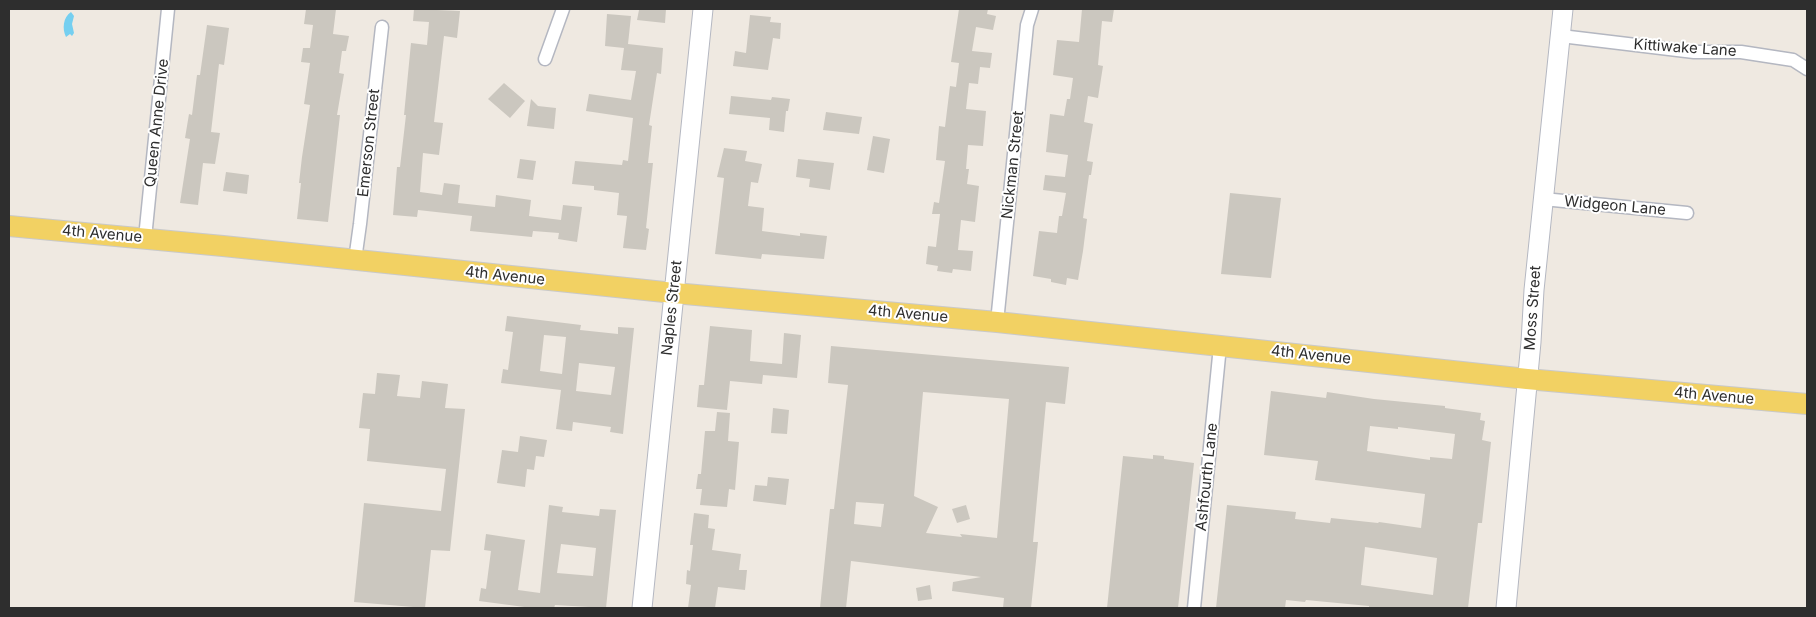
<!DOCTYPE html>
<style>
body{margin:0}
#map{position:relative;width:1816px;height:617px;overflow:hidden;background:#efe9e1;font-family:Inter,sans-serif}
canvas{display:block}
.frame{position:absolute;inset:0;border:10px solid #2e2e2e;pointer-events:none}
</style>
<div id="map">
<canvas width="1816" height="617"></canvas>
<div class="frame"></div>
</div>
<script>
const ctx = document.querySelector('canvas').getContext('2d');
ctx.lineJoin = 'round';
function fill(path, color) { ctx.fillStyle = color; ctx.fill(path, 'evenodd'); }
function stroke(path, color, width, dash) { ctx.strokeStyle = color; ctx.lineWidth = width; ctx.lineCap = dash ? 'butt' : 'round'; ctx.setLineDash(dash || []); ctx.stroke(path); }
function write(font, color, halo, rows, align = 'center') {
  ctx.font = font + ' Inter,sans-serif'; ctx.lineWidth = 4; ctx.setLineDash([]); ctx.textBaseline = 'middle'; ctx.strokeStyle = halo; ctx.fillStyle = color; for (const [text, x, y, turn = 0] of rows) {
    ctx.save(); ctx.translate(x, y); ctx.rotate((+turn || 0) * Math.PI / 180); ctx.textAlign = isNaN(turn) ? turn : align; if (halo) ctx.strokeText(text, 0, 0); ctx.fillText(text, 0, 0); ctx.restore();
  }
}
fill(new Path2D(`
 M 71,12 L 74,16 L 72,24 L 74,33 L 72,36 L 70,34 L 66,37 C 62,29 63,17 71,12 Z`), '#75cff0');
fill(new Path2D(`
 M 306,9 L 336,9 L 333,34 L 349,36 L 346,51 L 342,51 L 339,73 L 344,74 L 337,115 L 340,115 L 328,222 L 297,219 L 301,183 L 299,183 L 302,157 L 310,105 L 304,104 L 310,63 L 301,62 L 303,48 L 310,48 L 313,25 L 304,24 Z
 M 414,9 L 460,11 L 457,38 L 444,36 L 434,122 L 443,123 L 439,155 L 423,153 L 420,192 L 442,195 L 444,183 L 460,185 L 458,203 L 495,207 L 496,195 L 531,200 L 529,216 L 561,220 L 563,205 L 582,207 L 577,242 L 558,239 L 559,233 L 533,231 L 532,237 L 470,231 L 472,216 L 418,210 L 417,217 L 393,215 L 397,167 L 400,167 L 406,115 L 404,115 L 411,43 L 427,45 L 429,22 L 413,21 Z
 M 641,9 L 666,9 L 665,23 L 637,20 L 639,10 Z
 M 959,9 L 988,9 L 987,14 L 996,16 L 993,30 L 976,27 L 972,51 L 992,53 L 990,68 L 980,67 L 978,84 L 969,83 L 966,109 L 986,111 L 983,146 L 968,145 L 966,169 L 969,169 L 967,184 L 979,186 L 975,222 L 961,220 L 958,250 L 973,251 L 971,271 L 953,269 L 952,273 L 937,271 L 938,266 L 926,264 L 928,246 L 936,247 L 940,214 L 932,214 L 934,202 L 939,203 L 945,161 L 936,160 L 939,126 L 945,127 L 950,86 L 956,87 L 959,63 L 951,62 Z
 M 1082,9 L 1114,9 L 1112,22 L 1102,21 L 1098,65 L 1103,66 L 1098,98 L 1088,96 L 1084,122 L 1093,124 L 1087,161 L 1093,162 L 1091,175 L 1089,175 L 1083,218 L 1087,219 L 1083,251 L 1078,280 L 1067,278 L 1066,285 L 1051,282 L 1051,279 L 1033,276 L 1039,231 L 1057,233 L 1059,216 L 1062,216 L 1066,193 L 1043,190 L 1045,175 L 1065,177 L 1068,155 L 1046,152 L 1050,114 L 1064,116 L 1067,99 L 1070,99 L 1073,78 L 1053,75 L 1057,40 L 1079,42 Z
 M 607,14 L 631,16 L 628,44 L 663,48 L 661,74 L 657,73 L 649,125 L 652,126 L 648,163 L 653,163 L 646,228 L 649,229 L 646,250 L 623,248 L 627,216 L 617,215 L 619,193 L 594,190 L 594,186 L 572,184 L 575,161 L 622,165 L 623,160 L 628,161 L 633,118 L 586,111 L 589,94 L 631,100 L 636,71 L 621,70 L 624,48 L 605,46 Z
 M 750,15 L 771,17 L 770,22 L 781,23 L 780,39 L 773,38 L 768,70 L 733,66 L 735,51 L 746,53 Z
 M 207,25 L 229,28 L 224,65 L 219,64 L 211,132 L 220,133 L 215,164 L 203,163 L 198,205 L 180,203 L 190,139 L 185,138 L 189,114 L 192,115 L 197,75 L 200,75 Z
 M 504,83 L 525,101 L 510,118 L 488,99 Z
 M 731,96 L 771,100 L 772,97 L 790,99 L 788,111 L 786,111 L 784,132 L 769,130 L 770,118 L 729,114 Z
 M 531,99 L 538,106 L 556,108 L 554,129 L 527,126 Z
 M 826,112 L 862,117 L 859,134 L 823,130 Z
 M 873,136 L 890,139 L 884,173 L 867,170 Z
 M 724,148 L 747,151 L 745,161 L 762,164 L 758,183 L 751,182 L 748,206 L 764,208 L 762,231 L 800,236 L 800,233 L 827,236 L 824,259 L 762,254 L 761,259 L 715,254 L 724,178 L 717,177 Z
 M 520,159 L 536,161 L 533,180 L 517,178 Z
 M 798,159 L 834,163 L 830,190 L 809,187 L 810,179 L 796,177 Z
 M 226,172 L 249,175 L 247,194 L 223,191 Z
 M 1230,193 L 1281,198 L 1271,278 L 1221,274 Z
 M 507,316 L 581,325 L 580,330 L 618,334 L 618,327 L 634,328 L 623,434 L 610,432 L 611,427 L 573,422 L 572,431 L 556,429 L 561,390 L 501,383 L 503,369 L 508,370 L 513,332 L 505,331 ZM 544,335 L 566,337 L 562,374 L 540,371 ZM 579,363 L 615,367 L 611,395 L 576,391 Z
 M 710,326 L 752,330 L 750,361 L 782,364 L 784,333 L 801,335 L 797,378 L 763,375 L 762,384 L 730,381 L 727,410 L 697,407 L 699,385 L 704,385 Z
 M 831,346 L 1069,367 L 1065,404 L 1046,402 L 1033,542 L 1038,542 L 1031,608 L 1003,608 L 1004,598 L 952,591 L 953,582 L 981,577 L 851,561 L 846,608 L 820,608 L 830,509 L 834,509 L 848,385 L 828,383 ZM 923,392 L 1009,399 L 997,538 L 960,534 L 962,537 L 926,533 L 938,507 L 914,496 ZM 856,502 L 884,504 L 881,527 L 854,524 Z
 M 377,373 L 400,375 L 397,396 L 420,398 L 422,381 L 448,384 L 445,408 L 465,409 L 450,551 L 431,550 L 425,608 L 354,602 L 364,503 L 441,511 L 446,469 L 367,461 L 370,429 L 359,428 L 363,393 L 375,394 Z
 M 1271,391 L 1326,398 L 1327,392 L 1374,399 L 1445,406 L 1445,408 L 1481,413 L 1480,420 L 1485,421 L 1482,440 L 1491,442 L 1482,523 L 1478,523 L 1468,608 L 1369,608 L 1369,606 L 1306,600 L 1305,602 L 1286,600 L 1285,608 L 1216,608 L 1227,505 L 1296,512 L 1295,519 L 1330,523 L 1331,518 L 1378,523 L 1379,522 L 1421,528 L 1425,494 L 1315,480 L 1318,461 L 1264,455 ZM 1370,426 L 1398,429 L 1398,427 L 1455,434 L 1452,459 L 1430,457 L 1430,460 L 1367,451 ZM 1365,547 L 1437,558 L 1433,595 L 1361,585 Z
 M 773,408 L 789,410 L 787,434 L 771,433 Z
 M 717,412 L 730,413 L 728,441 L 739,442 L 735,490 L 729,489 L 727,507 L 700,505 L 702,489 L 696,489 L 698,474 L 701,474 L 705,431 L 715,431 Z
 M 520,436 L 547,440 L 544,457 L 536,456 L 534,470 L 527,469 L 525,487 L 497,483 L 502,450 L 518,452 Z
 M 1153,455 L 1164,456 L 1164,459 L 1194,463 L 1178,608 L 1107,608 L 1123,456 L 1153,459 Z
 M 768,477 L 789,479 L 786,505 L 753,501 L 755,485 L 767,486 Z
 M 549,505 L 563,507 L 562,512 L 599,516 L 600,509 L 616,510 L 606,608 L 555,605 L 554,608 L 532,608 L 479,601 L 481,588 L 486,589 L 491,551 L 484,550 L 486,534 L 525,540 L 518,590 L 540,593 ZM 561,544 L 596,548 L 593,576 L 557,573 Z
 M 966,505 L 970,519 L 957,523 L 952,509 Z
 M 694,513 L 709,515 L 708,528 L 715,529 L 712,550 L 741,554 L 739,570 L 747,570 L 745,590 L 718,587 L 715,608 L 688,608 L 691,585 L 686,584 L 687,570 L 690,571 L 693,545 L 690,545 Z
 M 930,585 L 932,599 L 918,601 L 916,588 Z`), '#cbc7bf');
const street = new Path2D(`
 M 1561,36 L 1694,52 L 1741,52 L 1793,60 L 1807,69
 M 545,59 L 563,9
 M 1543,199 L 1687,213
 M 145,238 L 168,9
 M 355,260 L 360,224 L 382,27
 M 997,322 L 1025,45 L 1027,25 L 1032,9
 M 1194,608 L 1220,346`);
const secondary = new Path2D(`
 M 642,608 L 703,9
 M 1506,608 L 1531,342 L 1534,290 L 1563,9`);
const primary = new Path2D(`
 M 9,226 L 223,246 L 674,293 L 997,322 L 1527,379 L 1807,404`);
stroke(street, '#b4b7c1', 15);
stroke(secondary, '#b4b7c1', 21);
stroke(primary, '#c9c9c9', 22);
stroke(street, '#fff', 12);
stroke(secondary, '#fff', 19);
stroke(primary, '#f2d163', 20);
write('15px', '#2e2e2e', '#fff', [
 ["Kittiwake Lane",1685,48,4],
 ["Queen Anne Drive",157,123,-84],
 ["Emerson Street",369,143,-84],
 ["Nickman Street",1013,165,-84],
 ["Widgeon Lane",1615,206,5],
 ["4th Avenue",102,234,5],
 ["4th Avenue",505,276,6],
 ["Naples Street",672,308,-84],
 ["Moss Street",1533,308,-86],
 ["4th Avenue",908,314,5],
 ["4th Avenue",1311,355,6],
 ["4th Avenue",1714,396,5],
 ["Ashfourth Lane",1207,477,-84]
]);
</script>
